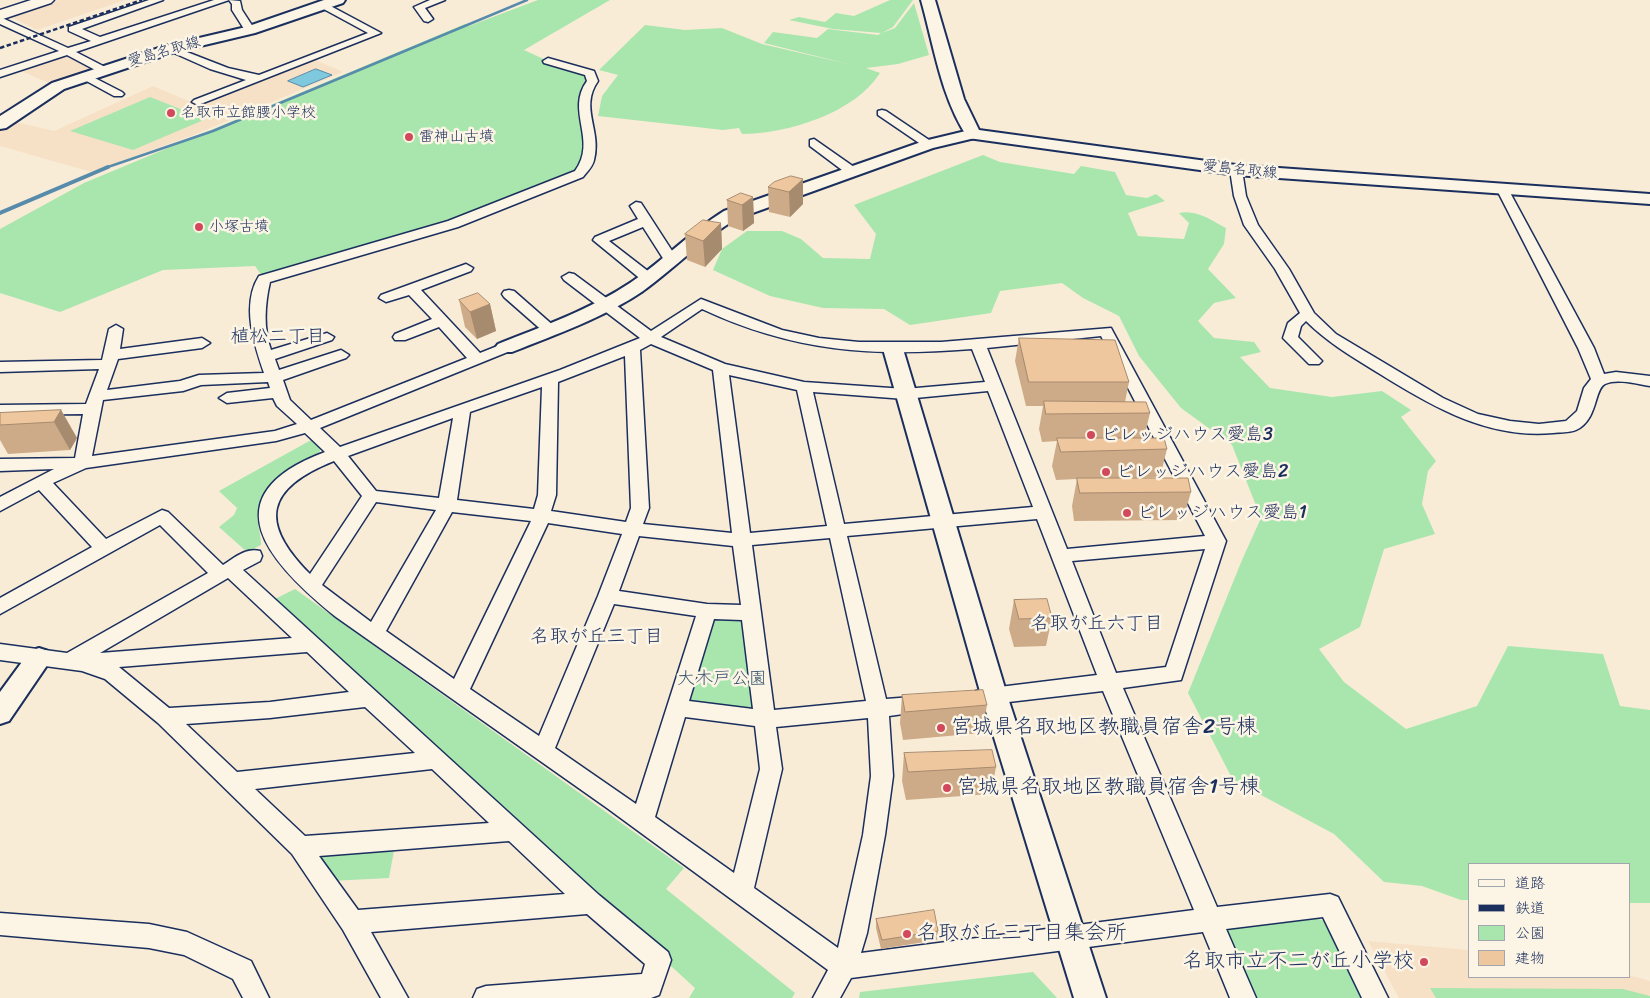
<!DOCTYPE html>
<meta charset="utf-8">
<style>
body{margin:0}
#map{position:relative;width:1650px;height:998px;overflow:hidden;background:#f9ecd7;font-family:Sriracha,"Klee One",sans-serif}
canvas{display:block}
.legend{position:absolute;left:1468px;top:863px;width:162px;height:115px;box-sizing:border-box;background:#fcf5e5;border:1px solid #a2a6af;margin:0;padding:6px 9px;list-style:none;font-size:15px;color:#1b2f5e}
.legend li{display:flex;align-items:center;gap:10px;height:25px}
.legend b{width:25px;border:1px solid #a2a6af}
</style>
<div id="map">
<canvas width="1650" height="998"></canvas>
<ul class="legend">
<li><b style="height:6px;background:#fcf5e5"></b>道路</li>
<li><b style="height:6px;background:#1b2f5e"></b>鉄道</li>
<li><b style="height:14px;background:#a8e6ad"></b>公園</li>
<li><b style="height:14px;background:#efc79e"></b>建物</li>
</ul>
</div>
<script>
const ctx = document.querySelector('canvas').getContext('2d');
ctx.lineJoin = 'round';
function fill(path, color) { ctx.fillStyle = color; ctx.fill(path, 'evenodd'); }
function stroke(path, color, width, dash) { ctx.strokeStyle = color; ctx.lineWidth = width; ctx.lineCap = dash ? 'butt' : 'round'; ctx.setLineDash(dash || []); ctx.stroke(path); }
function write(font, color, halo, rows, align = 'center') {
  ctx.font = font + ' Sriracha,"Klee One",sans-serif'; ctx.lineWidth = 5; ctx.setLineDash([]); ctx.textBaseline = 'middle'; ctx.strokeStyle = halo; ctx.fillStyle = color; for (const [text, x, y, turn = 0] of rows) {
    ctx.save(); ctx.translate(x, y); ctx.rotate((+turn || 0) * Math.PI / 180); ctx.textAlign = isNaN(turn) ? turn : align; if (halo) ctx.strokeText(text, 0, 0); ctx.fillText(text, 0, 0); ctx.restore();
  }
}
fill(new Path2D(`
 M 59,0 L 125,0 L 37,30 L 9,16 Z
 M 65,55 L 95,70 L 53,85 L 19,70 Z
 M 313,59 L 343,72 L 196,134 L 91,172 L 0,146 L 0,129 L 12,121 L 54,131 L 153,86 L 198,105 Z
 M 1368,941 L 1469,950 L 1469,977 L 1629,975 L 1650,981 L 1650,998 L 1399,998 Z`), '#f6e1c6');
fill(new Path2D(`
 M 538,0 L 610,0 L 524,50 L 548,61 L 590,73 L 588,162 L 558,184 L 453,224 L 264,279 L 255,266 L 163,270 L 60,312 L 0,293 L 0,229 L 84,183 L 465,24 L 469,26 Z
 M 890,0 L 913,0 L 893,27 L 882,33 L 895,28 L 914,3 L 929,55 L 898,64 L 866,68 L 880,73 C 855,113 787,134 742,134 L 739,128 L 723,130 L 598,116 L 602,96 L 618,75 L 599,70 L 645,25 L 685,30 L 722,28 L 762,44 L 852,65 L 764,43 L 773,32 L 817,38 L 828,29 L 878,35 L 881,33 L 833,29 L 789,20 L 799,17 L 825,22 L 836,13 L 854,16 Z
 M 150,97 L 206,119 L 133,150 L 70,131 Z
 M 983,155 L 1000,162 L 1074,174 L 1081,166 L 1115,172 L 1126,195 L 1147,198 L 1156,194 L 1165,201 L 1128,213 L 1138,236 L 1184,239 L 1189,223 L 1179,213 C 1196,209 1211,220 1226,228 L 1224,244 L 1208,269 L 1236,298 L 1214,303 L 1198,321 L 1214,338 L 1254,342 L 1261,352 L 1240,357 L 1270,388 L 1332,397 L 1382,391 L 1411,410 L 1401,417 L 1436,461 L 1428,471 L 1422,504 L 1435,534 L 1384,549 L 1360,627 L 1319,649 L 1344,682 L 1406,729 L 1477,706 L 1508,646 L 1603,654 L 1620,706 L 1650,710 L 1650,903 L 1629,903 L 1629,864 L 1469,864 L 1469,900 L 1461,900 L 1422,886 L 1384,882 L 1334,834 L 1233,780 L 1188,693 L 1242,560 L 1261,518 L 1232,445 L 1181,408 L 1139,356 L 1119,316 L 1083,298 L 1062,283 L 1000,291 L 991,313 L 910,325 L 884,309 L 823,308 L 770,296 L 713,270 L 722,249 L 747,231 L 782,231 L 801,239 L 823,258 L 870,259 L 876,234 L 854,205 Z
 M 313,439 L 322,445 L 319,453 C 294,464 264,481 258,510 C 256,522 261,533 261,545 L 247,552 L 219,527 L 234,515 L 237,508 L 219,491 Z
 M 295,589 L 684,868 L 666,889 L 795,993 L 792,998 L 689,998 L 695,988 L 271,601 Z
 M 714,616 L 737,618 L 746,623 L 754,709 L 749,713 L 691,701 L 688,694 Z
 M 395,845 L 389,878 L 331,881 L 312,850 Z
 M 1309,915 L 1334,925 L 1367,998 L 1250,998 L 1225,927 Z
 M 1033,972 L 1057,998 L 859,998 L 860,992 Z
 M 1430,988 L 1623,989 L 1650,996 L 1650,998 L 1436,998 Z`), '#a8e6ad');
const water = new Path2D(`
 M 316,69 L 332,75 L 303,87 L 288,81 Z`);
fill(water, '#7fc9df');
stroke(water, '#578bab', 1);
stroke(new Path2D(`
 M 105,168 L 213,131 L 527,0`), '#578bab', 2.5);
stroke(new Path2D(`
 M 0,213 L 108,167`), '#578bab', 4);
const minor = new Path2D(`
 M 149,0 L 163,0 L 82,29 L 100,37 L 214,0 L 229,0 L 76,52 L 107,68 L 107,72 L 99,72 L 67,55 L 0,77 L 0,70 L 59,51 L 0,24 L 0,17 L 68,48 L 91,41 L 69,31 L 69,27 Z
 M 229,0 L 240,1 L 242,10 L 255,30 L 254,32 L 246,32 L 232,10 L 232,4 Z
 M 430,0 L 445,0 L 425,8 L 433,19 L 428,22 L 424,21 L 414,7 Z
 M 323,2 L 381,33 L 198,105 L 192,102 L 194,100 L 246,80 L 210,69 L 165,49 L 166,47 L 174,47 L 228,68 L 259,75 L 368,33 L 320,7 L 318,5 Z
 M 548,58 L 594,71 L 598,81 C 579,108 602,130 594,160 C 593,166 587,172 583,177 L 458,227 L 270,282 C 265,304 263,328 271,350 L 327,333 L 334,337 L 332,340 L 275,359 L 279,370 L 341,350 L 349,355 L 346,358 L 283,380 L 290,400 L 311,420 L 467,358 L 439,327 L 405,340 L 395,340 L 393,337 L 395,334 L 432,319 L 409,295 L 386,302 L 379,298 L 381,295 L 466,264 L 473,268 L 471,271 L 421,290 L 480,353 L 505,343 L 513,348 L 510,351 L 320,428 L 340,447 L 560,370 L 640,338 L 564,280 L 562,277 L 569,273 L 574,274 L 651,331 L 701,299 L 782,330 L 819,338 L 859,342 L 941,342 L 1111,328 L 1226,541 L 1181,680 L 1123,688 L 1217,907 L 1330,894 L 1338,897 L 1388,998 L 1362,998 L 1323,917 L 1226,929 L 1256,998 L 1230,998 L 1203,932 L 851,978 L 840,998 L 813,998 L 828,970 L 607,808 L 336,617 C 270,564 207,496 325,452 L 305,433 L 276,441 L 86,468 L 53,483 L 106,539 L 162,510 L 168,512 L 223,565 C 234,558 246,547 260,551 L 262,556 L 260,561 L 243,570 L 599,895 L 668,952 L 671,960 L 659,995 L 651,998 L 473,998 L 477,989 L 486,986 L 642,974 L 645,964 L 587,914 L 371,932 L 408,998 L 381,998 L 343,930 L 292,854 L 158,723 L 105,679 L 82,671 L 0,660 L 0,644 L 67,653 L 208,573 L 160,525 L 0,614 L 0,598 L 92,547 L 39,490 L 0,511 L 0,497 L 54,469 L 0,471 L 0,459 L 75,458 L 83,414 L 0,415 L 0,405 L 86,404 L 99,369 L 0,372 L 0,362 L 102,360 L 109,329 L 116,325 L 123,329 L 120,349 L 202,338 L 210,343 L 202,348 L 118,359 L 107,390 L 180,381 L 199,375 L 264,373 C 254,344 241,304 259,276 L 448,221 L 575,171 C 598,140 565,111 587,81 L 585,75 L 544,63 L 543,61 ZM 702,309 C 794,352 872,357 972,349 L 985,382 L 905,389 L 804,382 L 725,364 L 661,337 ZM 1101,336 L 1205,536 L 1067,549 L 987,348 ZM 651,344 L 713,370 L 732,533 L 643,524 L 649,508 L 640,350 ZM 625,356 L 631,508 L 626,522 L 551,511 L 556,495 L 558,382 ZM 729,375 L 797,390 L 827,526 L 750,533 ZM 268,382 L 270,388 L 227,393 L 219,398 L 227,403 L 273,398 L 277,406 L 297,424 L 275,431 L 92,456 L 103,400 L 183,391 L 201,385 ZM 542,387 L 538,495 L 534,509 L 457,500 L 470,412 ZM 988,391 L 1033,507 L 844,524 L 813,392 L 905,399 ZM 453,418 L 439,498 L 376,491 L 348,456 ZM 334,461 L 362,496 L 310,574 C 258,522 266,488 334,461 ZM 376,502 L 436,510 L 371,622 L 322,585 ZM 452,512 L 531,521 L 454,679 L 386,631 ZM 1037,519 L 1097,675 L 983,689 L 976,691 L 973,697 L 976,703 L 983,705 L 1103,691 L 1194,910 L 861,953 L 867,933 L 885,835 L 893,776 L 889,716 L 932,710 L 935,704 L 932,698 L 925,696 L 886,699 L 847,536 ZM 548,523 L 622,534 L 598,596 L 539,736 L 470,689 ZM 639,536 L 733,546 L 741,605 L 707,604 L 619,591 ZM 830,538 L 866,701 L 774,710 L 752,545 ZM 1205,549 L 1166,667 L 1116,673 L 1072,561 ZM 228,578 L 292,638 L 100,653 ZM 614,604 L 696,616 L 636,804 L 555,748 ZM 714,619 L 742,620 L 753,709 L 689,701 ZM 307,652 L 349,692 L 270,702 L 169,708 L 119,667 ZM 365,707 L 415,753 L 237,772 L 186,724 L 270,718 ZM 685,717 L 755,726 L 760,769 L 734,873 L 655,817 ZM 868,718 L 871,776 L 863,835 L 838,948 L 754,888 L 782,769 L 776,727 ZM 432,769 L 489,823 L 305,836 L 255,789 ZM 509,841 L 565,894 L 358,910 L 319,856 Z
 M 85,73 L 122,92 L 124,94 L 122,96 L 114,96 L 81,78 L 81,74 Z
 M 882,110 L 886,111 L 935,144 L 929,148 L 925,147 L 878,115 L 878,111 Z
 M 814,139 L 854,167 L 856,170 L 854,173 L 846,173 L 810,146 L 810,140 Z
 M 1236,166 L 1242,170 L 1246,196 L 1258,225 L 1289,269 L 1314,313 L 1336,334 L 1443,398 L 1478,414 L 1510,421 L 1539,424 L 1566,421 L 1577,411 L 1584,388 L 1591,379 L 1578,348 L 1497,190 L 1499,187 L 1507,187 L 1594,348 L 1604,374 L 1616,372 L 1650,376 L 1650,386 C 1637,384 1617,378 1605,384 C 1594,389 1598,420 1576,430 C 1569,433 1560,432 1553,433 C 1488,439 1433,407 1380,374 C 1354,358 1328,343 1306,321 L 1301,326 L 1298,337 L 1322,361 L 1319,364 L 1309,364 L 1283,338 L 1288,323 L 1300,313 L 1275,269 L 1244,225 L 1234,196 L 1230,170 Z
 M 636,202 L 641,203 L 678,260 L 671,264 L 666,263 L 643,227 L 609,241 L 653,275 L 655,278 L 648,282 L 643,281 L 593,240 L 595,237 L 638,219 L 630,206 Z
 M 509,290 L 514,291 L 555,327 L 557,330 L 555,333 L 545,333 L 504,297 L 502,294 L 504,291 Z
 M 0,913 L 149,924 L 187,932 L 251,961 L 269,998 L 243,998 L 233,979 L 184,955 L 149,948 L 0,935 Z`);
const tertiary = new Path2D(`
 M 974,129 L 979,131 L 982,134 L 979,137 L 933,148 L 736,219 C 702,239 675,268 643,291 C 603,318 557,334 512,352 L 498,352 L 495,348 L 498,344 C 543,326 589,310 630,283 C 663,261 690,232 724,211 L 924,141 Z
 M 893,343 L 900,345 L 903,349 L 1007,695 L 1106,998 L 1074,998 L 981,695 L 883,349 L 886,345 Z
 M 39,648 L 48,651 L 52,658 L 9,721 L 0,724 L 0,692 L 30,651 Z`);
const secondary = new Path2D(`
 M 324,0 L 345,0 L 343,3 L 255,33 L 175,52 L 64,89 L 6,128 L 0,129 L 0,116 L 52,83 L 165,46 L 246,27 Z
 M 921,0 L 935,0 L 964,99 L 979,130 L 1236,165 L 1650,194 L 1650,204 L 1236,175 L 968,138 C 941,98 934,46 921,0 Z`);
const trunk = new Path2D(`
 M 31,0 L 54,0 L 51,3 L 0,20 L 0,10 Z`);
stroke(minor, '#1b2f5e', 3);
stroke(tertiary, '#1b2f5e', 4);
stroke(secondary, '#1b2f5e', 4);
stroke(trunk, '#1b2f5e', 3);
fill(minor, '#fcf5e5');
fill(tertiary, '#fcf5e5');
fill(secondary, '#fcf5e5');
fill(trunk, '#fcf5e5');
stroke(new Path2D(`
 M 0,48 L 142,0`), '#1b2f5e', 2.5, [4.5, 2.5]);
fill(new Path2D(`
 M 803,179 L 803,204 L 790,217 L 769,212 L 768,187 Z
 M 753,197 L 754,223 L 743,231 L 728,226 L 727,200 Z
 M 721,223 L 722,249 L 705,267 L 687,260 L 685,234 Z
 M 459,300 L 490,304 L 496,331 L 477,339 L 465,327 Z
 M 1019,338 L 1129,382 L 1125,402 L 1150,413 L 1144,438 L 1167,449 L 1160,477 L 1129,478 L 1191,492 L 1183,520 L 1074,521 L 1072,506 L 1077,479 L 1056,480 L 1052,466 L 1057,441 L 1042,442 L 1039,429 L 1043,406 L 1026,406 L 1015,361 Z
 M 61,410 L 77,438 L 70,450 L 8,454 L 0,440 L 0,413 Z
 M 1014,600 L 1052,618 L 1046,646 L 1014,647 L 1009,629 Z
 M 902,695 L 987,705 L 982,733 L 903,740 L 900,723 Z
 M 904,753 L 996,767 L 991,794 L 906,800 L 902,781 Z
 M 876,919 L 938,931 L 937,940 L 881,949 L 876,928 Z`), '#ceab88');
fill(new Path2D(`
 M 803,179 L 803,204 L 790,217 L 789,192 Z
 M 753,197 L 754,223 L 743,231 L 742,205 Z
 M 721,223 L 722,249 L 705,267 L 703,241 Z
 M 490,304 L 496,331 L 477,339 L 470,312 Z
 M 61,410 L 77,438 L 70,450 L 54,422 Z`), '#a78b6f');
const building = new Path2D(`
 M 791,176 L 803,179 L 789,192 L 768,187 L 774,182 Z
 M 741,193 L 753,197 L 742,205 L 727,200 Z
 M 703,220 L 721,223 L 703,241 L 685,234 Z
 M 478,293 L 490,304 L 470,312 L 459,300 Z
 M 1019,338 L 1115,340 L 1129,382 L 1029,382 Z
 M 1044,401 L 1146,402 L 1150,413 L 1046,414 Z
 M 61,410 L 54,422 L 0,425 L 0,413 Z
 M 1057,438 L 1164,438 L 1167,449 L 1061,452 Z
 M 1077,478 L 1188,478 L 1191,492 L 1080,493 Z
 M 1047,599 L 1052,618 L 1019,619 L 1014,600 Z
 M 983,690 L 987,705 L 905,712 L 902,695 Z
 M 992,750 L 996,767 L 908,772 L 904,753 Z
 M 934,910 L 938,931 L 882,940 L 876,919 Z`);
fill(building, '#efc79e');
stroke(building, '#a78b6f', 1);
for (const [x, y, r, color] of [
 [171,113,5,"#d1495b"],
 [409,137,5,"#d1495b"],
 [199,227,5,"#d1495b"],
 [1091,435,5,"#d1495b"],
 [1106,472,5,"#d1495b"],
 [1127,513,5,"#d1495b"],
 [941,728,5,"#d1495b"],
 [947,788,5,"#d1495b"],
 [907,934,5,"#d1495b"],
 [1424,962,5,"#d1495b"]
]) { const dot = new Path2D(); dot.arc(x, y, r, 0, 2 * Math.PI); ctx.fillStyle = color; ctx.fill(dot); stroke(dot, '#fcf5e5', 2); }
write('15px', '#1b2f5e', '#fcf5e5', [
 ["愛島名取線",164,52,-16],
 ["愛島名取線",1240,170,6]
]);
write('15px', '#1b2f5e', '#fcf5e5', [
 ["名取市立館腰小学校",181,113],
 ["雷神山古墳",419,137],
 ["小塚古墳",209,227]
], 'left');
write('18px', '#1b2f5e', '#fcf5e5', [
 ["ビレッジハウス愛島3",1101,435],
 ["ビレッジハウス愛島2",1116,472],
 ["ビレッジハウス愛島1",1137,513]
], 'left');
write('18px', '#37546e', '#fcf5e5', [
 ["大木戸公園",722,679]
]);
write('19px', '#1b2f5e', '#fcf5e5', [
 ["植松二丁目",278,337],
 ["名取が丘六丁目",1097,624],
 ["名取が丘三丁目",597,637]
]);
write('21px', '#1b2f5e', '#fcf5e5', [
 ["宮城県名取地区教職員宿舎2号棟",951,728],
 ["宮城県名取地区教職員宿舎1号棟",957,788],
 ["名取が丘三丁目集会所",917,934],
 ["名取市立不二が丘小学校",1414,962,"right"]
], 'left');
</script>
